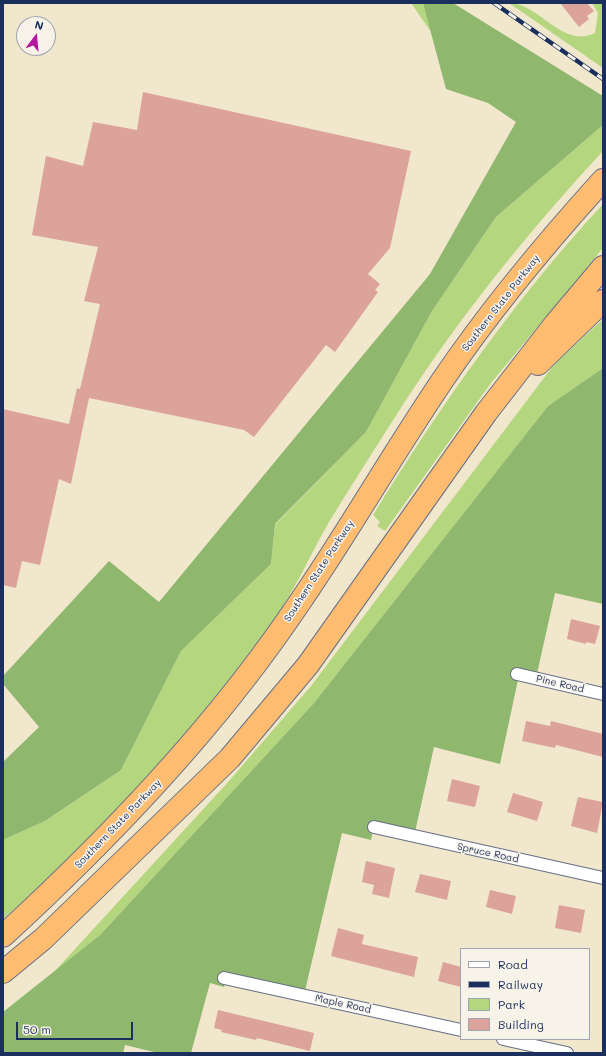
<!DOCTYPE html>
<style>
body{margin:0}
#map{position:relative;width:606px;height:1056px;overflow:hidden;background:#f1e7cd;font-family:Mali,sans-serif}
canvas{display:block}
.frame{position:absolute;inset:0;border:4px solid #1b2f5e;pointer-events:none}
.legend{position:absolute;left:460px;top:948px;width:130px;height:92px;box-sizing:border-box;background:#f7f3e8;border:1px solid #9fa5b1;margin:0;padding:5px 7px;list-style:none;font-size:12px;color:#1b2f5e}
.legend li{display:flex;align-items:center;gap:8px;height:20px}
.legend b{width:20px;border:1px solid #9fa5b1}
.north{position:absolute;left:16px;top:16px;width:40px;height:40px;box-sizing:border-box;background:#f7f3e8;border:1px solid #9fa5b1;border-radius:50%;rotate:16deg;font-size:11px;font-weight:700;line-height:16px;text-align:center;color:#1b2f5e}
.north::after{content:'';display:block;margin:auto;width:14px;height:18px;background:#b5179e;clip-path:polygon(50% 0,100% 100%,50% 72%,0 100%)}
.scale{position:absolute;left:16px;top:1022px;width:117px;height:18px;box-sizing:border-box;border:2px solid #1b2f5e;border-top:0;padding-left:5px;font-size:12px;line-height:14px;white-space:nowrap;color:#1b2f5e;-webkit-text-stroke:3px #f7f3e8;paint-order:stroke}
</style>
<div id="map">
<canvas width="606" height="1056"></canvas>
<div class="frame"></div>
<ul class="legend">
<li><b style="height:5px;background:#fff"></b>Road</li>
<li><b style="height:5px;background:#1b2f5e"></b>Railway</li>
<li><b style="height:11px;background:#b4d67e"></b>Park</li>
<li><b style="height:11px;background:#dca39b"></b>Building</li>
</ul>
<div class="north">N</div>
<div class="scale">50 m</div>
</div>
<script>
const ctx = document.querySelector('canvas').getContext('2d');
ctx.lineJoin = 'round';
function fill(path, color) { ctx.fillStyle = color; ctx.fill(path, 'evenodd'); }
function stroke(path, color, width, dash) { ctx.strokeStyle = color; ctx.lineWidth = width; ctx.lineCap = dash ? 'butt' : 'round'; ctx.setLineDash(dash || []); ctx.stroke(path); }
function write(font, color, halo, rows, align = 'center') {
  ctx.font = font + ' Mali,sans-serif'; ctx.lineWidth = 3; ctx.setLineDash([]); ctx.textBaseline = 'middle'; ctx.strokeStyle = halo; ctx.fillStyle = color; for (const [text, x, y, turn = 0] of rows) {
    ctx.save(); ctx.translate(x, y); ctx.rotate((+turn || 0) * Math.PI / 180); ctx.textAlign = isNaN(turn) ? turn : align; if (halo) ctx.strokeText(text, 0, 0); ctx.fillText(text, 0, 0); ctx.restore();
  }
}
fill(new Path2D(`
 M 411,3 L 423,3 L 431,32 Z
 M 509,3 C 539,3 562,49 595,33 L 598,13 L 592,3 L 603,3 L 603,68 Z
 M 603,125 L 603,151 C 527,233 457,320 397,414 C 374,450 351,486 329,522 C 311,553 296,588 276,617 C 196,727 106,831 3,919 L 3,840 L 45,821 L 121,770 L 181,651 L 271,564 L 275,525 L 366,432 L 432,311 L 496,217 Z
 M 603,204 L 603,248 L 491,383 L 385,531 L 377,526 L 380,522 L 373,515 C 441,405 515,299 603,204 Z
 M 603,319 L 603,368 L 548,406 L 314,703 L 100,935 L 53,973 L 229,781 L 311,686 L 553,366 Z`), '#b4d67e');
fill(new Path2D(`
 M 423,3 L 453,3 L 603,96 L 603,125 L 496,217 L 432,311 L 366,432 L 275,524 L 271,564 L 181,651 L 121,770 L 45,821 L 3,840 L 3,762 L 39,727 L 3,684 L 3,676 L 109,561 L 159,602 L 430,274 L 516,122 L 488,103 L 446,89 Z
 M 603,368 L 603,604 L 555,593 L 536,678 L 519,675 L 500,764 L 434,747 L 415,832 L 374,825 L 371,840 L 342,833 L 304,995 L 226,979 L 224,987 L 210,983 L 191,1053 L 158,1053 L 125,1045 L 123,1053 L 3,1053 L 3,1012 L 100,935 L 314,703 L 548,406 Z`), '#8fb76d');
fill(new Path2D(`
 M 560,3 L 587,3 L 594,11 L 587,16 L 589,19 L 579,27 Z
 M 143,92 L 411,151 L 390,248 L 368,274 L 380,284 L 375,290 L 378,292 L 335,352 L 326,345 L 254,437 L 244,430 L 89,398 L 71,484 L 59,479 L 40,565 L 22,561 L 16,588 L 3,585 L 3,409 L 69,424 L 77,388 L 80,389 L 100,304 L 84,301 L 98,247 L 32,235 L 46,156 L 83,166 L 93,122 L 137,130 Z
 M 571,619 L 600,626 L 595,644 L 586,642 L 586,644 L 567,639 Z
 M 526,721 L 550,726 L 551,721 L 603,734 L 603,757 L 556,745 L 555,748 L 522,741 Z
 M 452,779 L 480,786 L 475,807 L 447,801 Z
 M 513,793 L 543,802 L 537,821 L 507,812 Z
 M 578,797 L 603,802 L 597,833 L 571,826 Z
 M 366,861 L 395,868 L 389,898 L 372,894 L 374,885 L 362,882 Z
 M 420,874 L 451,881 L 447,900 L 415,892 Z
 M 490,890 L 516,896 L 512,914 L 486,907 Z
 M 559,905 L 585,910 L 581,933 L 555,928 Z
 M 338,928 L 364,935 L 362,944 L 418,957 L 414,977 L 331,956 Z
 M 443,962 L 461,967 L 461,987 L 438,981 Z
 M 218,1010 L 314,1033 L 310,1051 L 257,1038 L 256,1040 L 221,1032 L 222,1030 L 214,1028 Z`), '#dca39b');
const minor = new Path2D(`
 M 517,674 L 603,694
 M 374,827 L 603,878
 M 224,978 L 461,1030
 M 503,1039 L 567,1053`);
const motorway = new Path2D(`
 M 538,364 L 603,301
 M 3,936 C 101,846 194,750 272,642 C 333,558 384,467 442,381 C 490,310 545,244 603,180
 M 3,972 L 43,939 L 230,758 L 308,665 L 486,413 L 555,324 L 603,267`);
stroke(minor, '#666f85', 14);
stroke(motorway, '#666f85', 24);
stroke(minor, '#fff', 12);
stroke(motorway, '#fdbc70', 22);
const rail = new Path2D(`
 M 494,3 L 603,79`);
stroke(rail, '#1b2f5e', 4.5);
stroke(rail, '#f7f3e8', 3, [9]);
write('10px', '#1b2f5e', '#f7f3e8', [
 ["Southern State Parkway",501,303,-52],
 ["Southern State Parkway",319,571,-57],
 ["Pine Road",560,684,13],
 ["Southern State Parkway",118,824,-46],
 ["Spruce Road",488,853,12],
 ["Maple Road",343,1004,12]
]);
</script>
